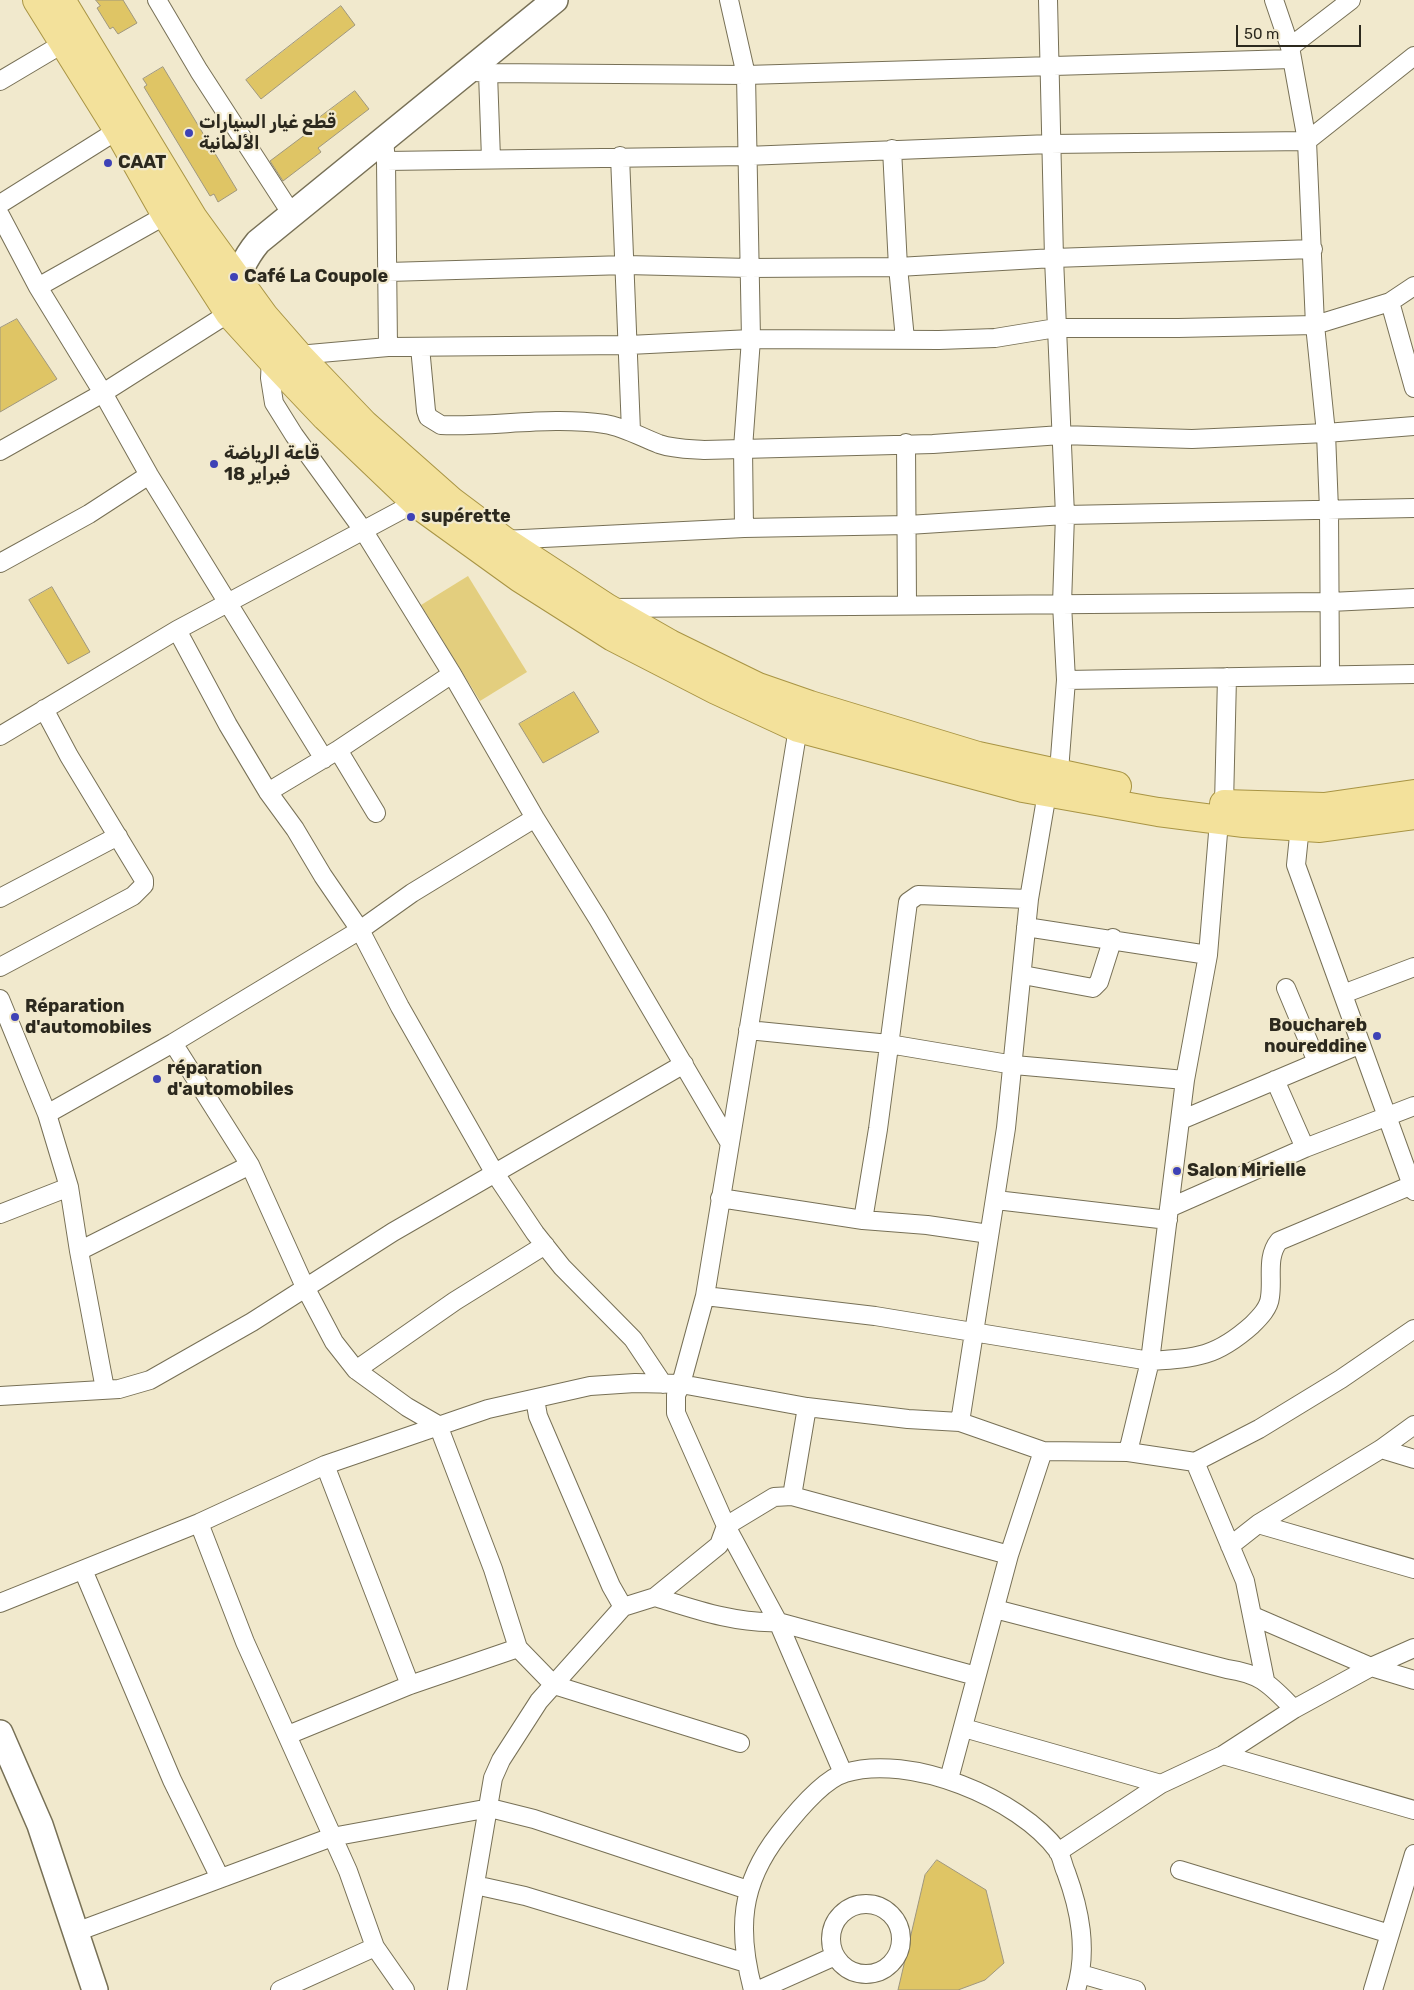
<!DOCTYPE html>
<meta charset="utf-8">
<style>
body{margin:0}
#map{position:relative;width:1414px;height:1990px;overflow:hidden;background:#f1e9cd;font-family:Rubik,sans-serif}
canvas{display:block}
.scale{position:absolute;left:1236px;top:25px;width:125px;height:22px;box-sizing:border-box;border:2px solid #2c291e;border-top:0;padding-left:6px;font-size:15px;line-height:18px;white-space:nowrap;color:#2c291e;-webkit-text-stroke:4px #f1e9cd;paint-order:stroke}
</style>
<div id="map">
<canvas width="1414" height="1990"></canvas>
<div class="scale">50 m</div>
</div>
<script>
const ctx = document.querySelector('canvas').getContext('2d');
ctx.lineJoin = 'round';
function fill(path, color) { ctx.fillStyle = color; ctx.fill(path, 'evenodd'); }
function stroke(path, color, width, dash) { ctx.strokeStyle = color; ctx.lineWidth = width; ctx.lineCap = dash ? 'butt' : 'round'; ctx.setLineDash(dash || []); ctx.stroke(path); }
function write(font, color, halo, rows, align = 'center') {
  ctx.font = font + ' Rubik,Vazirmatn,sans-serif'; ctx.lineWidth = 4.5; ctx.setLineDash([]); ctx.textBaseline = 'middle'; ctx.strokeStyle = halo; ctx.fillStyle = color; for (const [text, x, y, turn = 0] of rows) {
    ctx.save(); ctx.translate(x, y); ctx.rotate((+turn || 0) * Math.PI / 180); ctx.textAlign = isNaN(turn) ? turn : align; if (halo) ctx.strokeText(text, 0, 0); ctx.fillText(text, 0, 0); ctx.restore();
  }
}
fill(new Path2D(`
 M 468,576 L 527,672 L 480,701 L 421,605 Z`), '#e3ce7e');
const building = new Path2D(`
 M 96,0 L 123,0 L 137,23 L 118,34 L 113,27 L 110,29 L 97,8 L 100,6 Z
 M 341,6 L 355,25 L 261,99 L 246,80 Z
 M 163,67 L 237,190 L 218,202 L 214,194 L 210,196 L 144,87 L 147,85 L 143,79 Z
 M 355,91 L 369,109 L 318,148 L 321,152 L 283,181 L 270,161 L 318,125 L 315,121 Z
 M 17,319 L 57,379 L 0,412 L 0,328 Z
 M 52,587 L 90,652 L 68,664 L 29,600 Z
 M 574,692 L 599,732 L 543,763 L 519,724 Z
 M 937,1860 L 986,1890 L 1004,1963 L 985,1980 L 958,1990 L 898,1990 L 925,1875 Z`);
fill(building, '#dfc565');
stroke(building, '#9f977d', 1);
const minor = new Path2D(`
 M 157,0 L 199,71 L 293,216
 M 729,0 L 746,75 L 751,339 L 743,448 L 744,528
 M 1048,0 L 1054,258 L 1065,515 L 1062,604 L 1066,680 L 1058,784
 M 1274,0 L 1290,47 L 1307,141 L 1315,325 L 1326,433 L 1329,510 L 1330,674
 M 1290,47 L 1351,0
 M 476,72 L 488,73 L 491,159
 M 488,73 L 746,75 L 1292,59
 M 0,81 L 64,43
 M 384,140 L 386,161 L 746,156 L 1050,144 L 1307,141 L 1414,56
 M 892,149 L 898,267 L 905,339
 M 620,156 L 631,431
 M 386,161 L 388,347
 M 0,204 L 118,130
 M 0,215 L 38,287 L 103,393 L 149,475 L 324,759
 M 388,272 L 626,265 L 749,268 L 898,267 L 1054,258 L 1313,249
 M 38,287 L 166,215
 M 1390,302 L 1414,388
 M 420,347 L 426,411 L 428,417 L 441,425 C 495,427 550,416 605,424 C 624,427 641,437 659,444 C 673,449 689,449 704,450 L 933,444 L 1061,435 L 1192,439 L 1326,433 L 1414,426
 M 298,355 L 388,347 L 629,345 L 751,339 L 939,340 L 995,338 L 1056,328 L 1178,328 L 1315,325 L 1390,302 L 1414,286
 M 271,359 L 270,378 L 274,403 L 294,435 L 363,530 L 452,674 L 535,818 L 598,919 L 729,1142
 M 906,443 L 907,604
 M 0,451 L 103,393 L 229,313
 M 503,540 L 744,528 L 908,525 L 1065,515 L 1414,508
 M 0,563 L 89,514 L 149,475
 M 612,608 L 1330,602 L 1414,598
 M 177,630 L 228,725 L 268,792 L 295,829 L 323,876 L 360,930 L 400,1007 L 494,1172 L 535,1233 L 562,1267 L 633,1339 L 663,1384
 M 1066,680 L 1414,674
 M 798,728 L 705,1296 L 681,1384 L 676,1395 L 676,1413 L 726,1526 L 778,1622 L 843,1773
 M 0,736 L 177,630 L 422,499
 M 338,750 L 376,813
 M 268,792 L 338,750 L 452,674
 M 1224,804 L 1227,677
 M 1300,826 L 1296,865 L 1414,1191
 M 0,898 L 118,836
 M 1026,927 L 1208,955
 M 0,967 L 133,896 L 144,885 L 144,880 L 69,756 L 44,709
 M 1023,975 L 1093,988 L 1099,982 L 1113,938
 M 1286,988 L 1317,1062
 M 1343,994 L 1414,967
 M 0,999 L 47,1114 L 69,1187 L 79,1251 L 105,1389
 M 748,1030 L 889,1044 L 1014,1065 L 1185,1080
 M 173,1043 L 250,1165 L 305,1287 L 334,1342 L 356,1370 L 407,1407 L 438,1425 L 493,1569 L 518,1648 L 554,1685 L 740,1743
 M 1275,1080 L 1305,1148
 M 47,1114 L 173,1043 L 360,930 L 412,893 L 535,818
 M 1181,1120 L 1361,1044
 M 720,1198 L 863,1220 L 927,1225 L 989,1234
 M 996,1200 L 1168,1220
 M 1169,1208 L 1305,1148 L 1414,1106
 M 0,1214 L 69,1187
 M 863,1220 L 878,1129 L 908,902 L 918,895 L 1029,899
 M 79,1251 L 250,1165
 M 705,1296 L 875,1316 L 1150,1361 C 1197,1358 1216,1357 1252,1325 C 1260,1317 1269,1308 1270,1297 C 1273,1278 1266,1257 1279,1241 L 1412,1185
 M 356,1370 L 455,1301 L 545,1245
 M 0,1396 L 119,1389 L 150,1380 L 252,1322 L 393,1232 L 684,1064
 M 535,1399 L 538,1416 L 611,1586 L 623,1607
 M 960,1422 L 1006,1128 L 1029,899 L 1047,793
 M 1381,1449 L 1414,1459
 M 1128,1452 L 1150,1361 L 1185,1080 L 1208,955 L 1219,821
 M 1195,1462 L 1245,1581 L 1265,1680
 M 325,1465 L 410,1685
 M 792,1496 L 807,1407
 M 199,1523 L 245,1642 L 348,1871 L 375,1947 L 405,1990
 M 1258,1524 L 1381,1449 L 1414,1425
 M 1230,1546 L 1258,1524 L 1414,1569
 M 83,1570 L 172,1780 L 220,1878
 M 655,1597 C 694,1609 736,1624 778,1622 L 976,1676
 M 0,1603 L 199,1523 L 325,1465 L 488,1409 L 590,1386 L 635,1383 L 681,1384 L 807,1407 L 908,1419 L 960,1422 L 1043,1451 L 1128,1452 L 1195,1462 L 1259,1429 L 1341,1379 L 1414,1329
 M 995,1609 L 1227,1669 C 1262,1674 1270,1685 1294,1709
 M 1253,1616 L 1371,1667 L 1414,1680
 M 964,1728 L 1161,1784
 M 288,1735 L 410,1685 L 518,1648
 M 1223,1755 L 1414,1810
 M 949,1779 L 1009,1555 L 1043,1451
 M 1058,1852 L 1161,1784 L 1223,1755 L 1294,1709 L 1371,1667 L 1414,1648
 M 1180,1870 L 1390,1934
 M 475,1885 L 525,1896 L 746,1963
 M831 1939a35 35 0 1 1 70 0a35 35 0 1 1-70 0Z
 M 76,1932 L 332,1837 L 490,1808 L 534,1819 L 748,1890
 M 1081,1974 L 1136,1990
 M 280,1990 L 375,1947
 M 457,1990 L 493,1778 L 501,1760 L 539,1701 L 623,1607 L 655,1597 L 719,1545 L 726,1526 L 774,1497 L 792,1496 L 1009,1555
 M 753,1990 C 737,1930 740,1884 779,1834 C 793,1816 823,1779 845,1773 C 909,1753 1019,1798 1058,1851 C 1062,1857 1063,1866 1066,1872 C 1080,1910 1088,1950 1076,1990
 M 759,1990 L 835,1956
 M 1373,1990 L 1414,1854`);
const secondary = new Path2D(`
 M 233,296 C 238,274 244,259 258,242 L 555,0
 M 0,1733 L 40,1825 L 95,1990`);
const primary = new Path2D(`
 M 37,0 L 118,130 L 166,215 L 229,313 L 271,359 L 326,417 L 416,503 L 520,578 L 613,637 L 716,690 L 798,728 L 1023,788 L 1158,812 L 1244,823 L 1320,828 L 1414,815
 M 61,0 L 193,218 L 264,316 L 298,355 L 364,424 L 451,501 L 503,540 L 607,608 L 670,644 L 758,687 L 810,705 L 978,756 L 1117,786
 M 1224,804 L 1324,807 L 1414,794`);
stroke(minor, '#777056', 20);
stroke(secondary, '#777056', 28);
stroke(primary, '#a89444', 30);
stroke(minor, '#fff', 18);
stroke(secondary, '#fff', 25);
stroke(primary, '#f3e19b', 28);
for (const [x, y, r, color] of [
 [189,133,5,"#3e42b6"],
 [108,163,5,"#3e42b6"],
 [234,277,5,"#3e42b6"],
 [214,464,5,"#3e42b6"],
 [411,517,5,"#3e42b6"],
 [15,1017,5,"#3e42b6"],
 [1377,1036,5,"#3e42b6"],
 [157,1079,5,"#3e42b6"],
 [1177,1171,5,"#3e42b6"]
]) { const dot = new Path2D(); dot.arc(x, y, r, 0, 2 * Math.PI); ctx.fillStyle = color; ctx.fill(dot); stroke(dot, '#f1e9cd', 2); }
write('bold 18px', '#2c291e', '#f1e9cd', [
 ["قطع غيار السيارات",199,123],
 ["الألمانية",199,144],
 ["CAAT",118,163],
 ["Café La Coupole",244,277],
 ["قاعة الرياضة",224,454],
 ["18 فبراير",224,475],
 ["supérette",421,517],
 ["Réparation",25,1007],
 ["d'automobiles",25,1028],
 ["Bouchareb",1367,1026,"right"],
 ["noureddine",1367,1047,"right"],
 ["réparation",167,1069],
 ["d'automobiles",167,1090],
 ["Salon Mirielle",1187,1171]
], 'left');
</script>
